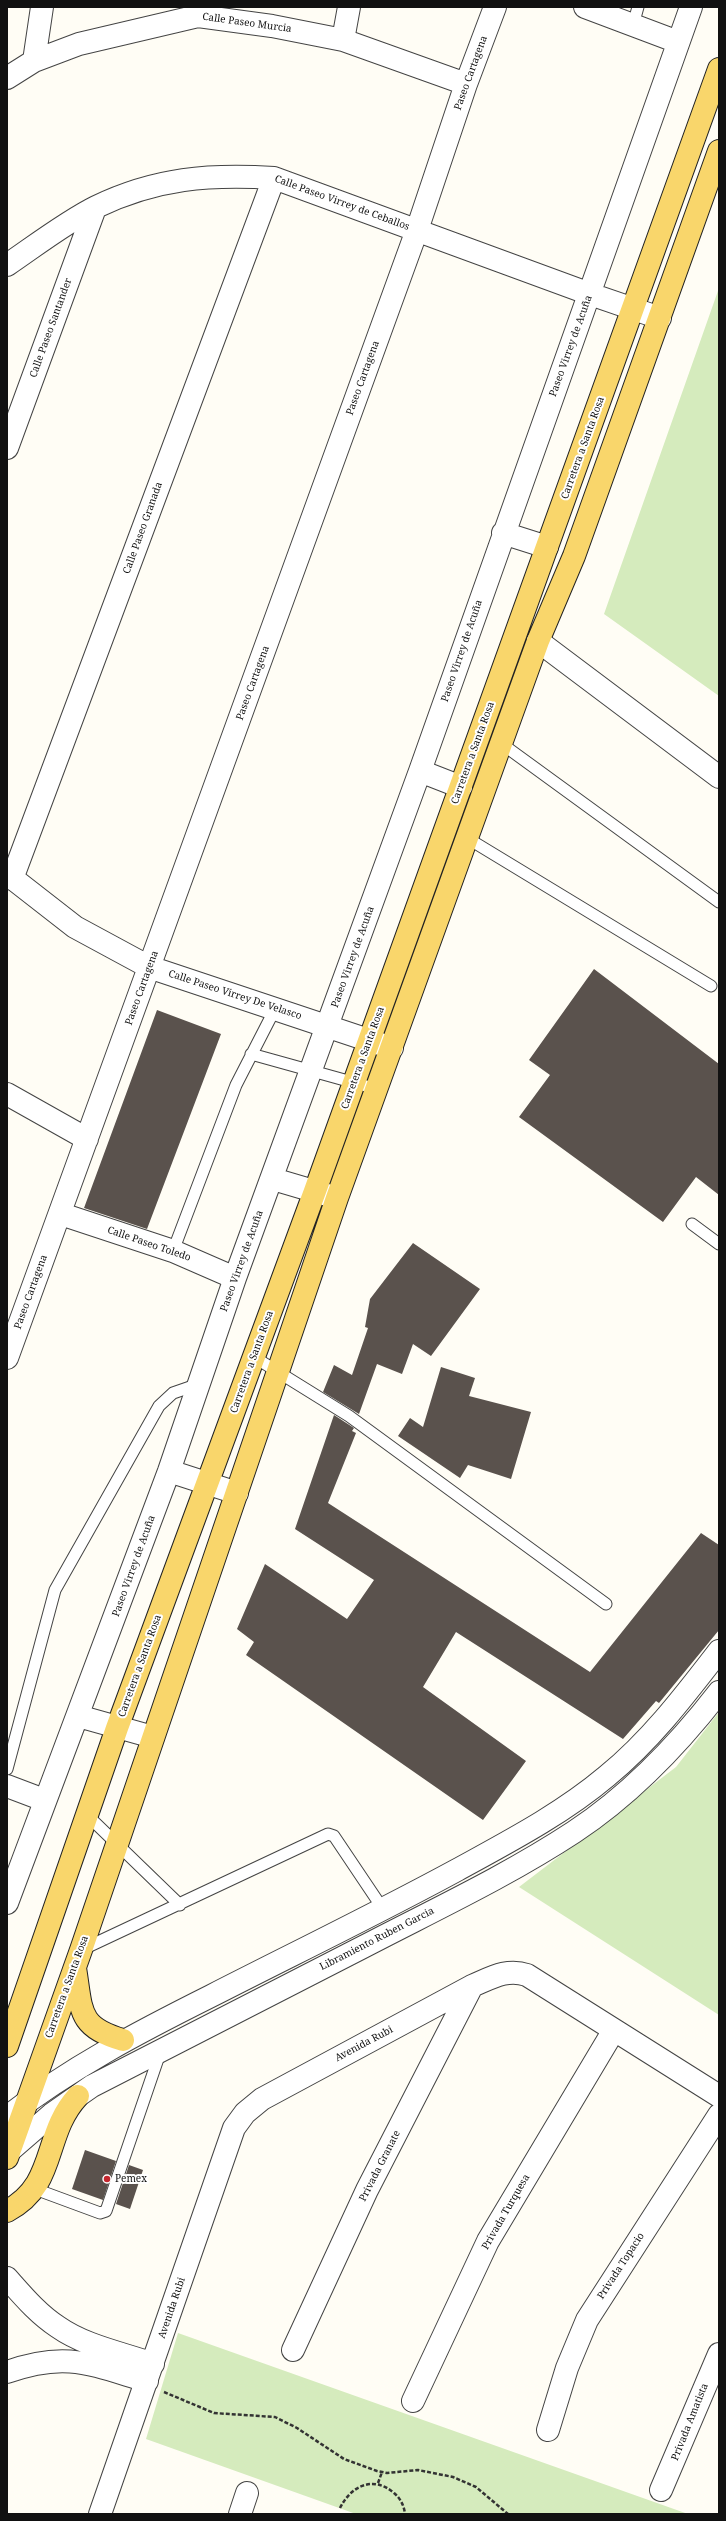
<!DOCTYPE html>
<meta charset="utf-8">
<style>
body{margin:0}
#map{position:relative;width:726px;height:2521px;overflow:hidden;background:#fffdf5;font-family:"Noto Serif",serif}
canvas{display:block}
.frame{position:absolute;inset:0;border:8px solid #111;pointer-events:none}
</style>
<div id="map">
<canvas width="726" height="2521"></canvas>
<div class="frame"></div>
</div>
<script>
const ctx = document.querySelector('canvas').getContext('2d');
ctx.lineJoin = 'round';
function fill(path, color) { ctx.fillStyle = color; ctx.fill(path, 'evenodd'); }
function stroke(path, color, width, dash) { ctx.strokeStyle = color; ctx.lineWidth = width; ctx.lineCap = dash ? 'butt' : 'round'; ctx.setLineDash(dash || []); ctx.stroke(path); }
function write(font, color, halo, rows, align = 'center') {
  ctx.font = font + ' "Noto Serif",serif'; ctx.lineWidth = 4; ctx.setLineDash([]); ctx.textBaseline = 'middle'; ctx.strokeStyle = halo; ctx.fillStyle = color; for (const [text, x, y, turn = 0] of rows) {
    ctx.save(); ctx.translate(x, y); ctx.rotate((+turn || 0) * Math.PI / 180); ctx.textAlign = isNaN(turn) ? turn : align; if (halo) ctx.strokeText(text, 0, 0); ctx.fillText(text, 0, 0); ctx.restore();
  }
}
fill(new Path2D(`
 M 719,288 L 719,696 L 604,614 Z
 M 719,1712 L 719,2015 L 519,1887 L 676,1767 Z
 M 178,2333 L 688,2514 L 356,2514 L 146,2439 Z`), '#d5ebbd');
fill(new Path2D(`
 M 594,969 L 719,1064 L 719,1195 L 696,1177 L 663,1222 L 519,1117 L 550,1075 L 529,1060 Z
 M 157,1010 L 221,1034 L 147,1229 L 84,1208 Z
 M 413,1243 L 480,1289 L 431,1356 L 413,1344 L 402,1374 L 377,1364 L 359,1414 L 323,1392 L 334,1365 L 352,1375 L 368,1328 L 365,1327 L 370,1299 Z
 M 441,1367 L 475,1378 L 469,1396 L 531,1412 L 511,1479 L 468,1465 L 460,1478 L 398,1436 L 410,1418 L 423,1427 Z
 M 334,1415 L 354,1428 L 352,1431 L 356,1433 L 328,1503 L 590,1672 L 701,1533 L 719,1545 L 719,1630 L 659,1703 L 656,1701 L 623,1739 L 456,1632 L 423,1687 L 526,1761 L 483,1820 L 246,1655 L 254,1642 L 237,1629 L 265,1564 L 347,1619 L 374,1580 L 295,1529 Z
 M 85,2150 L 116,2161 L 103,2200 L 72,2189 Z
 M 129,2165 L 143,2170 L 130,2209 L 116,2204 Z`), '#5a524d');
const service = new Path2D(`
 M 633,25 L 638,7
 M 502,744 L 719,902
 M 467,838 L 711,986
 M 251,1054 L 377,1089
 M 692,1224 L 719,1244
 M 173,1251 L 236,1085 L 275,1009
 M 254,1357 L 349,1416 L 606,1604
 M 7,1769 L 55,1590 L 159,1406 L 173,1393 L 199,1384
 M 87,1815 L 180,1905
 M 81,1950 L 328,1834 L 334,1836 L 383,1909
 M 35,2189 L 100,2213 L 106,2211 L 160,2053`);
const minor = new Path2D(`
 M 585,7 L 678,42
 M 343,40 L 349,7
 M 34,61 L 42,7
 M 7,78 L 34,61 L 79,44 L 198,16 L 272,26 L 343,40 L 466,84
 M 7,265 C 35,246 66,222 96,207 C 156,178 209,174 274,178 L 590,294 L 660,318
 M 7,448 L 95,208
 M 503,533 L 547,547
 M 538,641 L 719,777
 M 420,771 L 461,787
 M 7,874 L 75,927 L 149,967 L 392,1048
 M 12,879 L 274,178
 M 7,1094 L 87,1139
 M 273,1179 L 334,1197
 M 61,1214 L 173,1251 L 235,1278
 M 7,1358 L 417,230 L 466,84 L 495,7
 M 169,1471 L 237,1493
 M 78,1716 L 153,1737
 M 7,1786 L 44,1800
 M 7,1903 L 169,1471 L 235,1278 L 420,771 L 691,7
 M 7,2278 C 23,2296 38,2314 58,2327 C 85,2346 122,2353 153,2364
 M 293,2350 L 367,2190 L 472,1986
 M 7,2372 C 66,2351 90,2364 147,2381
 M 413,2401 L 488,2241 L 614,2030
 M 548,2430 L 567,2368 L 587,2320 L 719,2115
 M 661,2490 L 719,2354
 M 100,2514 L 234,2128 L 245,2113 L 262,2099 L 472,1986 C 491,1978 507,1968 527,1975 L 719,2096
 M 240,2514 L 247,2493`);
const tertiary = new Path2D(`
 M 7,2117 C 70,2068 139,2032 211,1996 C 293,1954 376,1914 457,1870 C 508,1842 562,1814 607,1776 C 651,1740 685,1695 719,1651
 M 7,2153 L 52,2114 L 92,2086 C 183,2040 273,1993 363,1947 C 434,1910 507,1876 574,1832 C 630,1795 678,1745 719,1692`);
const primary = new Path2D(`
 M 75,1968 C 82,2010 77,2027 123,2040
 M 7,2046 L 117,1728 L 315,1191 L 719,69
 M 7,2158 L 81,1950 L 337,1198 L 538,641 L 574,556 L 719,151
 M 7,2211 C 58,2184 42,2135 78,2096`);
stroke(service, '#444', 13);
stroke(minor, '#444', 24);
stroke(tertiary, '#444', 24);
stroke(primary, '#222', 24);
stroke(new Path2D(`
 M 164,2392 L 214,2413 L 275,2417 L 297,2428 L 344,2459 L 377,2471 L 387,2473 L 418,2470 L 453,2477 L 476,2487 L 508,2514
 M 378,2483 L 382,2472
 M 340,2508 C 351,2486 373,2475 394,2493 C 400,2498 404,2505 405,2514`), '#333', 2.5, [4, 2]);
stroke(service, '#fff', 11);
stroke(minor, '#fff', 22);
stroke(tertiary, '#fff', 22);
stroke(primary, '#f9d66b', 22);
for (const [x, y, r, color] of [
 [107,2179,4,"#c4262e"]
]) { const dot = new Path2D(); dot.arc(x, y, r, 0, 2 * Math.PI); ctx.fillStyle = color; ctx.fill(dot); stroke(dot, '#fff', 1.5); }
write('10px', '#111', '#fff', [
 ["Calle Paseo Murcia",247,23,8],
 ["Paseo Cartagena",471,73,-70],
 ["Calle Paseo Virrey de Ceballos",342,203,20],
 ["Calle Paseo Santander",51,328,-70],
 ["Paseo Virrey de Acuña",571,346,-70],
 ["Paseo Cartagena",363,378,-70],
 ["Carretera a Santa Rosa",583,448,-70],
 ["Calle Paseo Granada",143,528,-70],
 ["Paseo Virrey de Acuña",462,651,-71],
 ["Paseo Cartagena",253,683,-70],
 ["Carretera a Santa Rosa",473,753,-70],
 ["Paseo Virrey de Acuña",353,957,-70],
 ["Paseo Cartagena",142,988,-70],
 ["Calle Paseo Virrey De Velasco",235,995,18],
 ["Carretera a Santa Rosa",363,1058,-70],
 ["Calle Paseo Toledo",149,1244,19],
 ["Paseo Virrey de Acuña",242,1261,-70],
 ["Paseo Cartagena",31,1292,-70],
 ["Carretera a Santa Rosa",252,1362,-70],
 ["Paseo Virrey de Acuña",134,1566,-70],
 ["Carretera a Santa Rosa",140,1666,-70],
 ["Libramiento Ruben Garcia",377,1939,-27],
 ["Carretera a Santa Rosa",67,1987,-70],
 ["Avenida Rubi",364,2044,-28],
 ["Privada Granate",380,2166,-63],
 ["Privada Turquesa",506,2212,-60],
 ["Privada Topacio",621,2266,-57],
 ["Avenida Rubi",172,2308,-71],
 ["Privada Amatista",690,2422,-68]
]);
write('10px', '#111', '#fff', [
 ["Pemex",115,2179]
], 'left');
</script>
